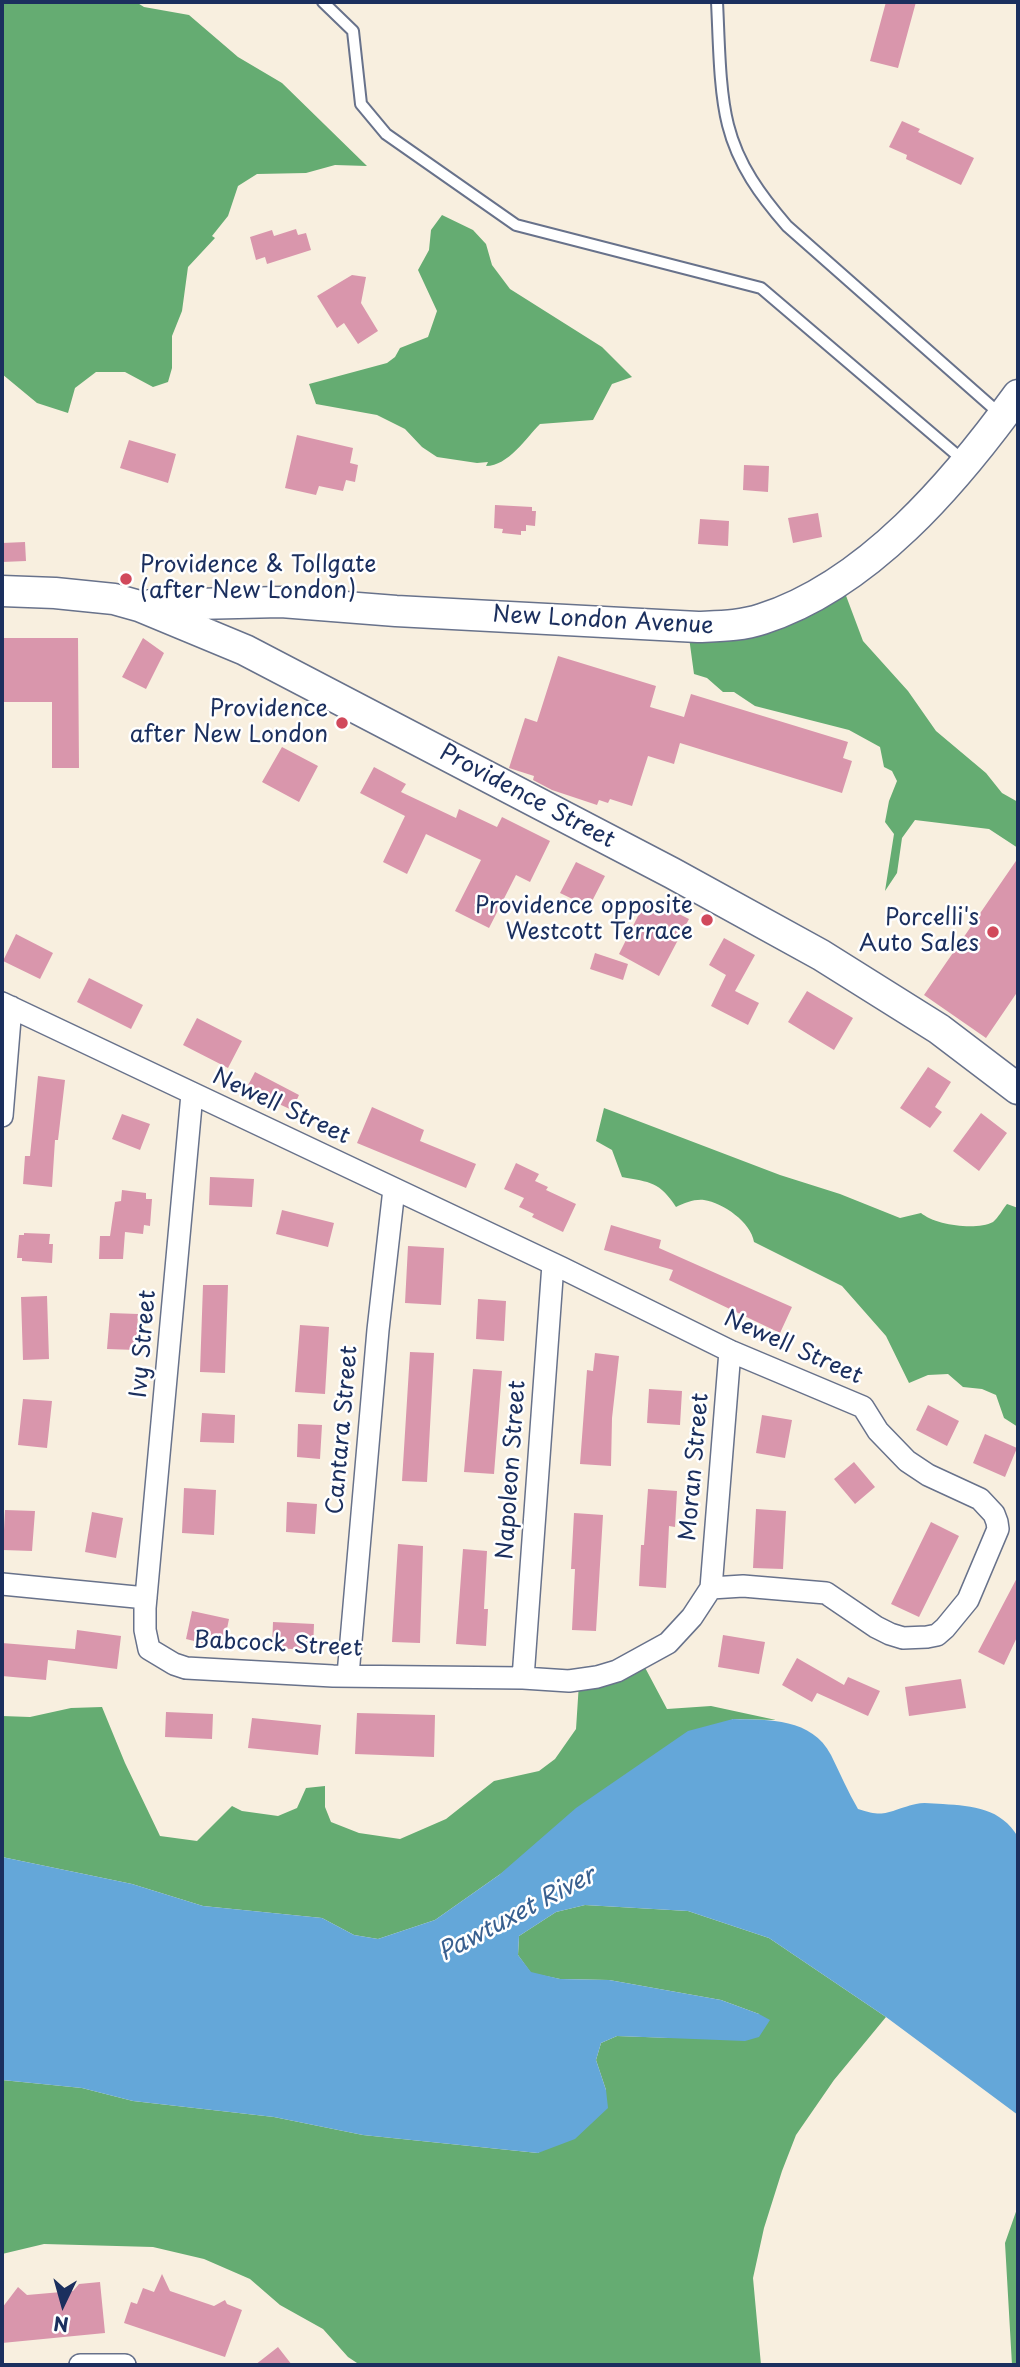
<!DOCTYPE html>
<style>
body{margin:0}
#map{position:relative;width:1020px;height:2367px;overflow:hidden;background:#f8efdf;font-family:"Playpen Sans",sans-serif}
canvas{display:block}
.frame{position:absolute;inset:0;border:4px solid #1b2f5e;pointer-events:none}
.north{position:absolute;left:28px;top:2269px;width:70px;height:70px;-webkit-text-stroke:5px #fff;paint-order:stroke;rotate:185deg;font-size:19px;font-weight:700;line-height:28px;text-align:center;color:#1b2f5e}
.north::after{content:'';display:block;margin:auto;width:24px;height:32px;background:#1b2f5e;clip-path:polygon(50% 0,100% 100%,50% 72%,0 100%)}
</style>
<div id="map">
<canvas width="1020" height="2367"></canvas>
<div class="frame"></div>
<div class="north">N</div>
</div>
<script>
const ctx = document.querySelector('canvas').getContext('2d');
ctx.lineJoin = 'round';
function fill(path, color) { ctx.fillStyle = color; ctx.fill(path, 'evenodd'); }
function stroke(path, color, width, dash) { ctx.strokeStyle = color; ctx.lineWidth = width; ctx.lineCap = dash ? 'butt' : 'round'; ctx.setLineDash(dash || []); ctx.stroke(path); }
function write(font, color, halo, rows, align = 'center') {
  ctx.font = font + ' "Playpen Sans",sans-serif'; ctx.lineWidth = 5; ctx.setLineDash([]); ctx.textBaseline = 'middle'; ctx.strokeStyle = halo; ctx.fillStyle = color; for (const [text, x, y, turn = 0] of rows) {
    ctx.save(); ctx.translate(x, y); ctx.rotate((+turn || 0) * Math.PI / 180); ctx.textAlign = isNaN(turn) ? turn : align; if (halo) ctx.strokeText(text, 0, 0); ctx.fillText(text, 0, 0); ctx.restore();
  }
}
fill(new Path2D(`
 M 2,2 L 136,2 L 144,7 L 189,15 L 238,57 L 282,83 L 367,166 L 335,165 L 306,173 L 257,174 L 238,186 L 228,216 L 212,236 L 215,238 L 188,267 L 182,311 L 172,336 L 172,368 L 168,382 L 153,387 L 125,372 L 96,372 L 75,388 L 68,413 L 37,403 L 2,374 Z
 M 442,215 L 473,230 L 486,244 L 492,265 L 510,289 L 602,347 L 632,377 L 612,384 L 593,420 L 540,424 C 526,438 508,466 486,466 L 488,462 L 477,463 L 437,457 L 422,447 L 405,429 L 377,415 L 316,404 L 309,384 L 387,363 L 395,357 L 400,348 L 428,337 L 437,311 L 418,270 L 429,250 L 431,230 Z
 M 845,593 L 863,641 L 908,691 L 936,731 L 986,773 L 1002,793 L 1018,802 L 1018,848 L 989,829 L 915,820 L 902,838 L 897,873 L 885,891 L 894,834 L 885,822 L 889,801 L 897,781 L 892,771 L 884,767 L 880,747 L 849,730 L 755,706 L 734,692 L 723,692 L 707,678 L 694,674 L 688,630 Z
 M 604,1108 L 780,1175 L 840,1194 L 900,1218 L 921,1213 C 935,1225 976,1231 993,1222 C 998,1218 1003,1209 1007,1204 L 1018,1208 L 1018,1427 L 1004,1418 L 996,1395 L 982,1389 L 963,1387 L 948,1374 L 928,1375 L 909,1383 L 886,1336 L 842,1286 L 754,1242 C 751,1222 723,1203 704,1200 C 694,1199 685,1203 676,1207 C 660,1182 650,1182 622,1177 L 612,1150 L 596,1141 Z
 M 641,1660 L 667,1709 L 711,1706 L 776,1720 L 733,1719 L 499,1875 L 435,1920 L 378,1939 L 354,1935 L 322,1918 L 203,1906 L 132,1884 L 2,1857 L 2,1716 L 30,1717 L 71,1708 L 102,1707 L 125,1763 L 160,1836 L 197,1841 L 232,1806 L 242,1811 L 278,1816 L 297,1808 L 306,1788 L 325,1786 L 325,1807 L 331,1822 L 359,1833 L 400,1839 L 446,1819 L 494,1781 L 539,1771 L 555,1759 L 576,1729 L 579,1683 Z
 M 585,1905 L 688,1911 L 769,1938 L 886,2017 L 834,2080 L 796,2135 L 782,2171 L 764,2228 L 753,2278 L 761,2365 L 360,2365 L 348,2357 L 323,2329 L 280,2305 L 250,2279 L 204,2259 L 153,2247 L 44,2244 L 2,2254 L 2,2080 L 82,2088 L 133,2101 L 274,2117 L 363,2135 L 538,2153 L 606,2090 L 596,2060 L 601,2043 L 617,2036 L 673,2038 L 759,2014 L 721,2000 L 609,1980 L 560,1979 L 531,1973 L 518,1955 L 519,1936 L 556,1912 Z
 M 1018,2206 L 1018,2365 L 1012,2365 L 1005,2243 Z`), '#65ac72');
fill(new Path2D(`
 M 733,1719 C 769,1720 812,1718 831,1755 C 840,1773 848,1792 858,1809 C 887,1819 889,1810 916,1804 C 924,1802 934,1804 943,1804 C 973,1806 1001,1808 1018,1837 L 1018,2115 L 886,2017 L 769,1938 L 688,1911 L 585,1905 L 556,1912 L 519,1936 L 518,1955 L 531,1972 L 560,1979 L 609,1980 L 721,2000 L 759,2014 L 770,2020 L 759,2037 L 745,2041 L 617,2036 L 601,2043 L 596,2060 L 606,2090 L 608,2108 L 575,2139 L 538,2153 L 363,2135 L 274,2117 L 133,2101 L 82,2088 L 2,2080 L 2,1857 L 132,1884 L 203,1906 L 322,1918 L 354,1935 L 378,1939 L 435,1920 L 499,1875 L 576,1808 L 688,1731 Z`), '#64a7d9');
fill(new Path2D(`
 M 886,2 L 916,2 L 898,68 L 870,61 Z
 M 902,121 L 920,129 L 918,132 L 974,158 L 961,185 L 906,159 L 907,155 L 889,147 Z
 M 296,229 L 298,235 L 306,233 L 311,250 L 267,264 L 265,257 L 256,260 L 250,237 L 272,230 L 274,236 Z
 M 352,275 L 366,277 L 361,303 L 378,331 L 358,344 L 344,323 L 337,328 L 317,296 Z
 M 297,435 L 353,448 L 350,463 L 358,465 L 355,482 L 346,480 L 343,491 L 319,486 L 316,495 L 285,488 Z
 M 129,440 L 176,454 L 168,483 L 120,468 Z
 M 744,465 L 769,466 L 768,492 L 743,490 Z
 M 495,505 L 532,507 L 532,511 L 536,511 L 535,526 L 526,525 L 526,531 L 521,531 L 521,535 L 502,533 L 503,529 L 494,528 Z
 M 818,513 L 822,537 L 793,543 L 788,518 Z
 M 700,519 L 729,521 L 728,546 L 698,544 Z
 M 25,542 L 26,561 L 2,562 L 2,543 Z
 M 3,638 L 78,638 L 79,768 L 52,768 L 52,702 L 3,702 Z
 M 143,638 L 164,653 L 146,689 L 122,677 Z
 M 558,656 L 656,686 L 650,707 L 684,717 L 691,694 L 848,742 L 843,758 L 852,761 L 842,793 L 680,743 L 674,764 L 648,756 L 632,806 L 610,799 L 608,803 L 599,800 L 597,805 L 552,790 L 533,780 L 534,776 L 509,768 L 525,718 L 537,722 Z
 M 282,747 L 318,766 L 299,802 L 262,782 Z
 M 374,767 L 406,784 L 401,792 L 456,818 L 459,809 L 497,827 L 502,817 L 550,841 L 530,882 L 516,875 L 489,928 L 455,911 L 481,860 L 426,834 L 407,874 L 383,862 L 405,816 L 360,793 Z
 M 1018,858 L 1018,991 L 986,1038 L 924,995 Z
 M 576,862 L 605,876 L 589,907 L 560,893 Z
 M 647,898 L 689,919 L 659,976 L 619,954 Z
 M 16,934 L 53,953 L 40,979 L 3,961 Z
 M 724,938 L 755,955 L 735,991 L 759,1003 L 748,1025 L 711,1006 L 726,975 L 709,965 Z
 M 595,953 L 628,964 L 623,980 L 590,969 Z
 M 89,978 L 143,1005 L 131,1029 L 77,1002 Z
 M 807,991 L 853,1018 L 834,1050 L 788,1022 Z
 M 197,1018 L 242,1041 L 228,1068 L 183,1045 Z
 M 928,1067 L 951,1082 L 935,1107 L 942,1112 L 930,1128 L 900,1108 Z
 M 255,1072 L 299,1095 L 292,1110 L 246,1089 Z
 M 38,1076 L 65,1080 L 58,1140 L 55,1140 L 52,1187 L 23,1184 L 25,1156 L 30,1156 Z
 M 372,1107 L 424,1130 L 420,1141 L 476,1164 L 466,1188 L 357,1143 Z
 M 981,1113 L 1007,1133 L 979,1171 L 953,1151 Z
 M 122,1114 L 150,1124 L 140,1150 L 112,1139 Z
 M 516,1163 L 539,1174 L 535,1181 L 548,1187 L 546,1190 L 576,1204 L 563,1232 L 532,1217 L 534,1214 L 519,1207 L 524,1198 L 504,1189 Z
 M 210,1177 L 254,1179 L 252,1207 L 209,1205 Z
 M 122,1190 L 146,1193 L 146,1199 L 152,1199 L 150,1226 L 144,1225 L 143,1234 L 125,1232 L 123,1259 L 99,1259 L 100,1236 L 110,1236 L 115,1202 L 121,1201 Z
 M 282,1210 L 334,1223 L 328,1247 L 276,1234 Z
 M 611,1225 L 661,1240 L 659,1248 L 792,1307 L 780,1333 L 669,1280 L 673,1270 L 604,1250 Z
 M 24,1233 L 50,1234 L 49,1244 L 53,1244 L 52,1263 L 22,1261 L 22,1258 L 17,1258 L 19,1235 L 24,1235 Z
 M 408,1246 L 444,1248 L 441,1305 L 405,1303 Z
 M 203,1285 L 228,1285 L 225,1373 L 200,1372 Z
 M 47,1296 L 49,1359 L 23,1360 L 21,1297 Z
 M 478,1299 L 506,1301 L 504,1341 L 476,1339 Z
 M 110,1313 L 138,1314 L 136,1350 L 107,1349 Z
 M 300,1325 L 329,1327 L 325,1394 L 295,1392 Z
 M 410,1352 L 434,1353 L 427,1482 L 402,1481 Z
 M 595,1353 L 619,1356 L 612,1418 L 611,1466 L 580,1464 L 587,1370 L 593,1371 Z
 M 473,1369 L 502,1371 L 494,1474 L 464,1472 Z
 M 649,1389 L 682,1391 L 680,1425 L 647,1423 Z
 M 23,1399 L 52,1401 L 47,1448 L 18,1445 Z
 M 928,1405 L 959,1421 L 947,1446 L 916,1430 Z
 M 202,1413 L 235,1415 L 234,1443 L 200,1442 Z
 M 762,1415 L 792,1420 L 785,1458 L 756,1453 Z
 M 298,1424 L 322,1425 L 320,1459 L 297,1457 Z
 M 985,1434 L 1017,1448 L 1005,1477 L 973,1463 Z
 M 854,1462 L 875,1487 L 855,1504 L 834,1479 Z
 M 184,1488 L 216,1490 L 214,1535 L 182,1533 Z
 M 648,1489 L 677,1491 L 675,1527 L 669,1526 L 666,1588 L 639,1586 L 641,1545 L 644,1545 Z
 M 287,1502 L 317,1504 L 315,1534 L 286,1532 Z
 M 756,1509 L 786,1511 L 783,1569 L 753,1568 Z
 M 5,1510 L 35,1511 L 32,1551 L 3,1550 Z
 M 92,1512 L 123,1518 L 116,1558 L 85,1552 Z
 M 574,1513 L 603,1515 L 596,1631 L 572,1630 L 575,1569 L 571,1569 Z
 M 931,1522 L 959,1536 L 919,1617 L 891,1604 Z
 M 398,1544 L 423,1546 L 420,1643 L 392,1642 Z
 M 463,1549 L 487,1551 L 484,1609 L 488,1609 L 486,1646 L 456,1644 Z
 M 1018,1576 L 1018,1635 L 1004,1665 L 978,1652 Z
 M 192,1611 L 229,1619 L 223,1648 L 186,1639 Z
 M 273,1622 L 314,1624 L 313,1650 L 272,1648 Z
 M 77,1630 L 121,1636 L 117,1669 L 48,1660 L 46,1680 L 2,1676 L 2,1643 L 75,1649 Z
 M 723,1635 L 765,1642 L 759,1674 L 718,1667 Z
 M 797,1658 L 844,1685 L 848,1677 L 880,1691 L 868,1716 L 817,1693 L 812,1702 L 782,1685 Z
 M 961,1679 L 966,1708 L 909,1716 L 905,1687 Z
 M 166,1712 L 213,1714 L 212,1739 L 165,1737 Z
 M 357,1713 L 435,1715 L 434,1757 L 355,1754 Z
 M 252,1718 L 321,1725 L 318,1755 L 248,1748 Z
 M 162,2274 L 170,2291 L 214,2306 L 225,2300 L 227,2304 L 242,2310 L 225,2357 L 124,2323 L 131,2302 L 137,2304 L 143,2288 L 154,2292 Z
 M 100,2282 L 105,2333 L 2,2343 L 2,2308 L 18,2287 L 27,2295 L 73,2291 L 79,2284 Z
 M 278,2347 L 292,2365 L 255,2365 Z`), '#d996ac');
const service = new Path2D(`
 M 323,2 L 353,31 L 361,104 L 386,134 L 516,225 L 761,288 L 964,461
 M 717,2 C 719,39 719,90 728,125 C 738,165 761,196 787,226 L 1000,414`);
const minor = new Path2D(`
 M 2,1003 L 562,1268 L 730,1351 L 863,1407 L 878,1431 L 907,1461 L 928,1475 L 980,1499 L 994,1514 L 997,1522 L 998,1529 L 968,1600 L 945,1628 L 937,1635 L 927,1637 L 903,1638 L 890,1634 L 876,1627 L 826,1593 L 743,1586 L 711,1588 L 692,1617 L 668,1643 L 617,1671 L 597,1677 L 569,1681 L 523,1678 L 333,1676 L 186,1668 L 174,1664 L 149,1649 L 145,1630 L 145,1608 L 192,1094
 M 2,1116 L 11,1007
 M 2,1584 L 146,1598
 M 711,1588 L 730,1351
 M 348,1675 L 378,1330 L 394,1189
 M 523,1678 L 553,1264
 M 80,2365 L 125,2365`);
const secondary = new Path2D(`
 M 2,591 L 55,593 L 114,599 L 139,606 L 245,650 L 672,873 L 821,955 L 939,1029 L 1018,1089
 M 151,605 L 281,602 L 396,611 L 698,627 C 720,626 741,626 762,619 C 868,585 955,482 1018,395`);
stroke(service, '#68728b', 14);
stroke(minor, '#68728b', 24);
stroke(secondary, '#68728b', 33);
stroke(service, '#fff', 10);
stroke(minor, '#fff', 21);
stroke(secondary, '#fff', 30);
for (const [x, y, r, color] of [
 [126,579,7,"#d1495b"],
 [342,723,7,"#d1495b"],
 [707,920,7,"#d1495b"],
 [993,932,7,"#d1495b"]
]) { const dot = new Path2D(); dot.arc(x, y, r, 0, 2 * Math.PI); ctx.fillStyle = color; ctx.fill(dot); stroke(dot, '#fff', 2.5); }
write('23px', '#1b2f5e', '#fff', [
 ["Providence & Tollgate",140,566,"left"],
 ["(after New London)",140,592,"left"],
 ["Providence",328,710],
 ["after New London",328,736],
 ["Providence opposite",693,907],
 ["Westcott Terrace",693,933],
 ["Porcelli's",979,919],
 ["Auto Sales",979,945]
], 'right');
write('23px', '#1b2f5e', '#fff', [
 ["New London Avenue",603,621,3],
 ["Providence Street",527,797,28],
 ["Newell Street",281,1107,25],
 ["Ivy Street",144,1344,-85],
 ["Newell Street",793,1348,24],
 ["Cantara Street",343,1430,-85],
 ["Moran Street",695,1467,-85],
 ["Napoleon Street",512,1470,-86],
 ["Babcock Street",278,1645,3]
]);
write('italic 24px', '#385f8f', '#fff', [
 ["Pawtuxet River",517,1915,-28]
]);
</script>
